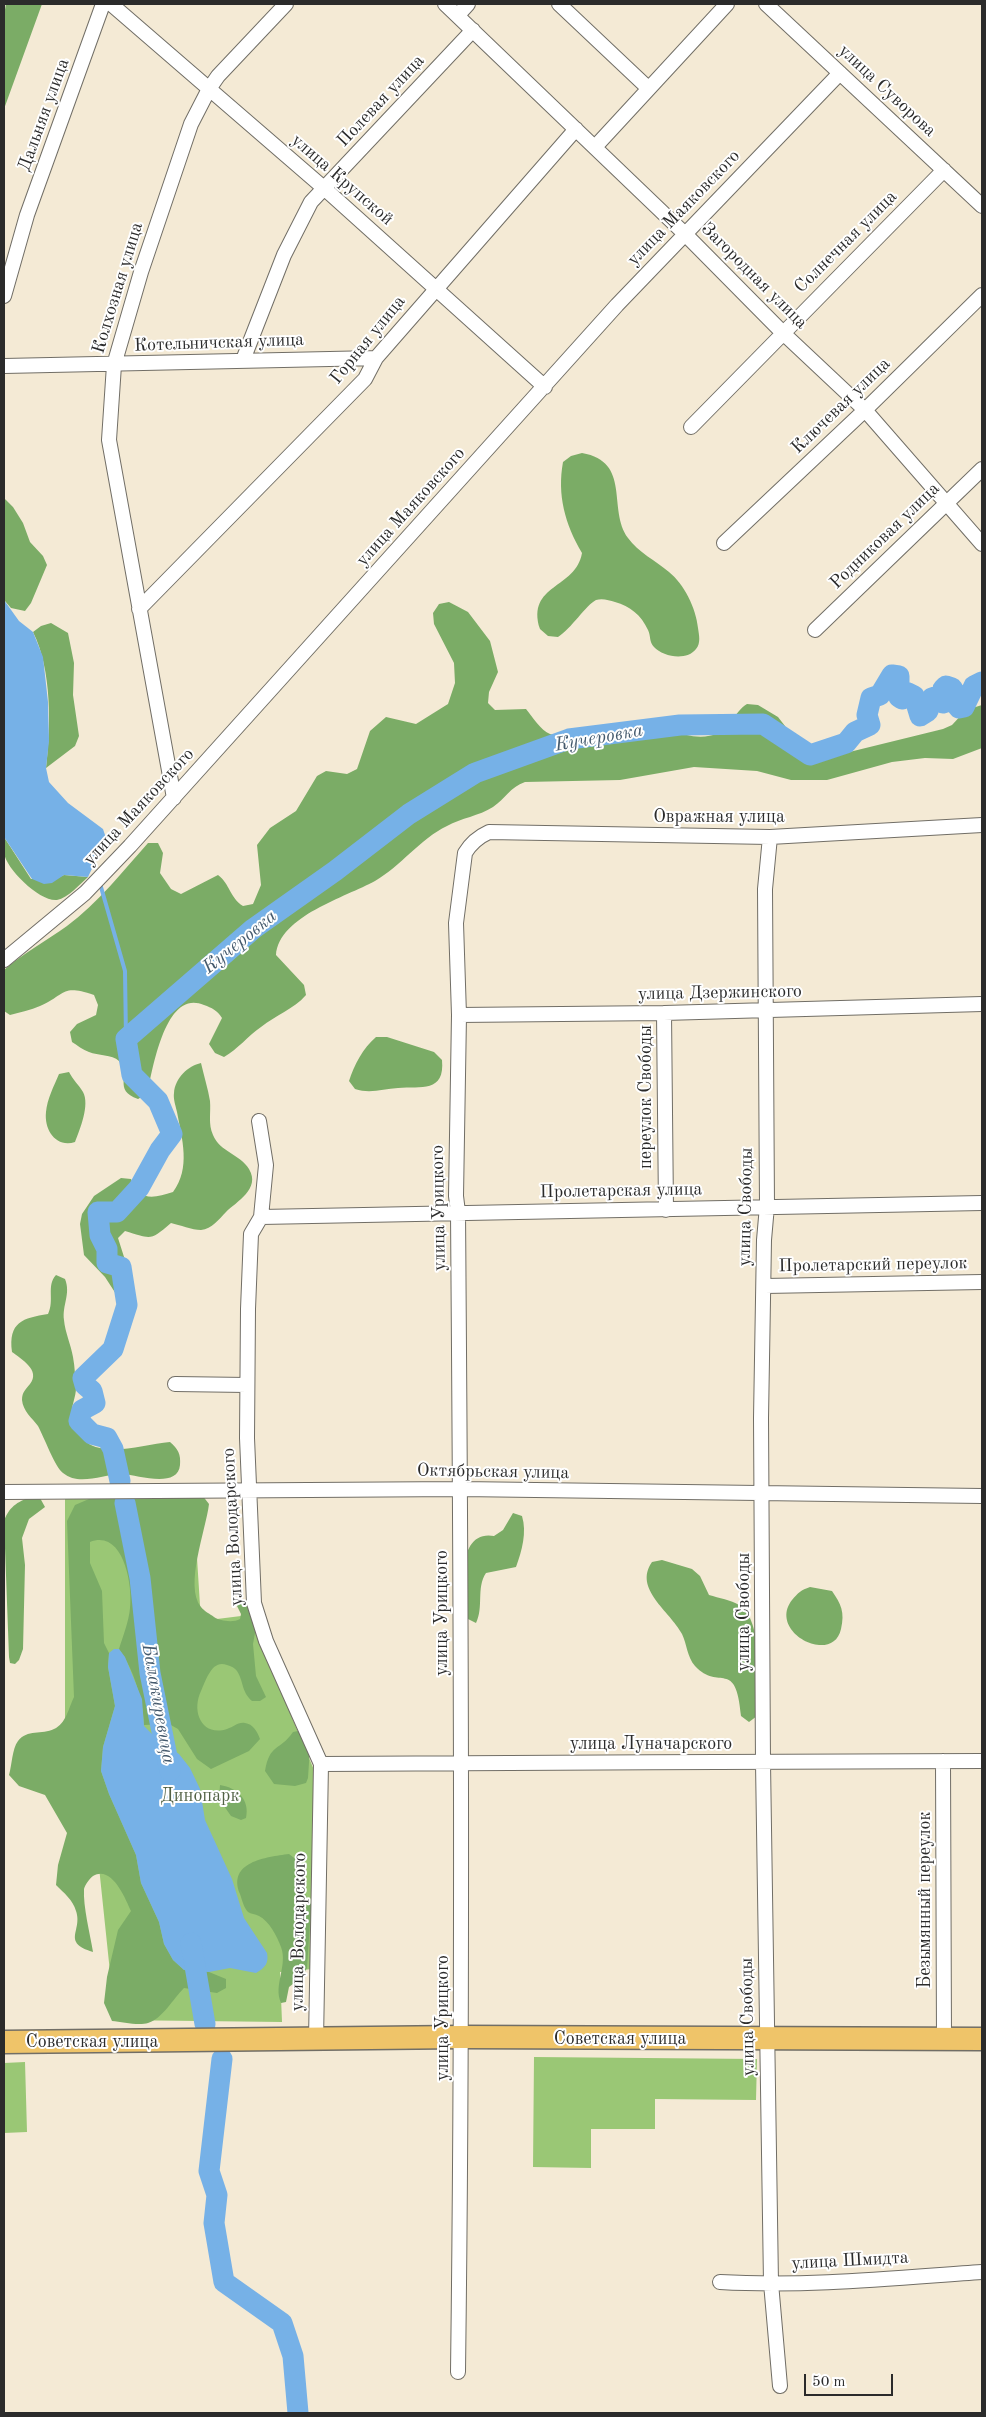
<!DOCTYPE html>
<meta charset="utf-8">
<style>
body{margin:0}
#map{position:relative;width:986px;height:2417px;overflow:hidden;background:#f4ead5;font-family:"Old Standard TT",serif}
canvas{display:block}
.frame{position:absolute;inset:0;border:5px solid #2b2b2b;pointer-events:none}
.scale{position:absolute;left:804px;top:2374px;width:89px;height:22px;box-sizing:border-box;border:2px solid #2b2b2b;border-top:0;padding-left:6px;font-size:15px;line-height:18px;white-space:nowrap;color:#2b2b2b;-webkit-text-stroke:4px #fff;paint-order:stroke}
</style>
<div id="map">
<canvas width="986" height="2417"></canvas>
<div class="frame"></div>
<div class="scale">50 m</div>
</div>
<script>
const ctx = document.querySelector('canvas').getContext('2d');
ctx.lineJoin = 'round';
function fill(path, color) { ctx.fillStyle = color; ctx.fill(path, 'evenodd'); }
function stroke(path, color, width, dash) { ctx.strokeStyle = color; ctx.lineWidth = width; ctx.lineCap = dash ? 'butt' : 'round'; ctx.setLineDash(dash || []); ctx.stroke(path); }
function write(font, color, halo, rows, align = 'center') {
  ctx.font = font + ' "Old Standard TT",serif'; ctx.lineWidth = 4; ctx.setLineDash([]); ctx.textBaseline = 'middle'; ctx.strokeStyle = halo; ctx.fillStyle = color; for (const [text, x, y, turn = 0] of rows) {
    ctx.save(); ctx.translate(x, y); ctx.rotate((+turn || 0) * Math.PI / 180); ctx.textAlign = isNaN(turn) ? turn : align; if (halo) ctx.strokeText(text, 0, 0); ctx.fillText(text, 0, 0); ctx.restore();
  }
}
fill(new Path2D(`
 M 193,1495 L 201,1621 L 249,1615 L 317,1777 L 312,1969 L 280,1972 L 282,2022 L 115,2020 L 99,1867 L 65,1733 L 65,1499 Z
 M 534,2057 L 757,2059 L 756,2100 L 655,2099 L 655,2129 L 591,2129 L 591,2168 L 533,2167 Z
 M 25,2062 L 27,2132 L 4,2133 L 4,2063 Z`), '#9ac775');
fill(new Path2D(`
 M 6,4 L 42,4 L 4,109 L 4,15 Z
 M 582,453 C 632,462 607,509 628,538 C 638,552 656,561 669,572 C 684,584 696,608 698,628 C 699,635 701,643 696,649 C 687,661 663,657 654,647 C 649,642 651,636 648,630 C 641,615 630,606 615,602 C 609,600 602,598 596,600 C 586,605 571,629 558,637 L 548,636 L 540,629 C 526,584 576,589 582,553 C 565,524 557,495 563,462 L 571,456 Z
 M 4,498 L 13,507 L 23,523 L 30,542 L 43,556 L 47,565 L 31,603 L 25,611 L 11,608 L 4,600 Z
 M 449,602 L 468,612 L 490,641 L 498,672 L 489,692 L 488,703 L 495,710 L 526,709 C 532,716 541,731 550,734 C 580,743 610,723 640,724 C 669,724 690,745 719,733 C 731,728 734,712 747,704 L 758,705 L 778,717 L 785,726 L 791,747 L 800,754 L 829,757 L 943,729 L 952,725 L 966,710 L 982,705 L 982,748 L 953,759 L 925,758 L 892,762 L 827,780 L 791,780 L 757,771 L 694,767 L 620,780 L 525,782 C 510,787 505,799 493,807 C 479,816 461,818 447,826 C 420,839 401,866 375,881 C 346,897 279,916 276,955 L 304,985 L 306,995 C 294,1009 276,1015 261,1027 C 248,1036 238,1049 224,1057 L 215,1053 L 209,1044 L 222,1018 C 217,1010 212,1008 204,1005 C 165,988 153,1069 147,1094 L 138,1099 C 112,1090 132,1075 119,1061 C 112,1054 98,1056 89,1052 C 83,1050 77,1045 72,1042 L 70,1032 L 77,1024 L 96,1015 L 98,1005 L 94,995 C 61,984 67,994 40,1006 C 31,1010 20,1012 10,1015 L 4,1011 L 4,970 C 24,953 46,941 67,926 C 98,903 123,871 148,843 L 158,843 L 163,853 L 160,873 L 171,889 L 181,894 L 218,875 C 230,884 230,898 243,906 L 253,904 L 261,885 L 257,845 L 270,828 L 296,811 L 317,776 L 326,771 L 347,774 L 357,769 L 370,731 L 386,717 L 416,724 L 448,704 L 455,683 L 454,663 L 434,624 L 433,613 L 439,604 Z
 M 51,623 L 68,633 L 74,663 L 73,695 L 79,736 L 75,746 L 46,768 C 51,727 52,670 33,632 L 41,626 Z
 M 4,837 L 31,879 L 57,878 L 64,875 L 88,877 C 80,884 68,898 57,900 C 40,902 6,869 4,853 C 3,848 4,842 4,837 Z
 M 376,1037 L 387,1037 L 434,1052 L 442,1060 C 445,1093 421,1086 398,1088 C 383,1089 370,1094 355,1089 L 349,1081 C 354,1065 363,1048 376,1037 Z
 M 201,1063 C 204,1076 208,1089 210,1101 C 211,1113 208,1124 213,1135 C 220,1152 240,1154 249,1169 C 261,1189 236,1202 226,1212 C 219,1219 212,1229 201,1230 C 192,1230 180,1225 171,1223 C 150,1241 152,1239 125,1231 L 118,1238 L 131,1279 L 126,1291 L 116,1294 L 105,1277 L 84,1255 L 80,1224 L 82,1214 L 94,1196 L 121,1178 L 131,1179 C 139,1202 154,1198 173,1192 C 191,1168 182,1139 177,1112 C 176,1107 173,1099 174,1093 C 175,1078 188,1066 201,1063 Z
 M 69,1072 C 73,1080 79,1085 83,1092 C 90,1105 80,1129 75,1142 C 56,1148 44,1130 46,1112 C 47,1099 54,1086 59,1074 Z
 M 56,1275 L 65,1279 C 71,1294 62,1305 64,1320 C 65,1332 71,1345 73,1357 C 75,1367 75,1378 76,1388 C 76,1397 71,1406 72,1414 C 80,1468 135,1445 170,1442 C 178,1449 181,1454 180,1465 C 178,1489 137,1475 123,1474 C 105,1473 80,1487 63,1473 C 55,1467 44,1437 38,1426 C 32,1418 23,1411 22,1400 C 22,1392 26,1389 30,1384 C 41,1370 21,1359 12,1352 C 8,1322 23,1318 48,1314 C 55,1300 46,1286 56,1275 Z
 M 190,1494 L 202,1495 L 209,1504 C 206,1530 184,1586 201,1607 C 204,1611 210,1614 214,1617 C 220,1621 233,1623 240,1619 L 241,1614 L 237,1606 L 239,1601 L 245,1601 L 254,1609 L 257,1622 L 253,1644 L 256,1676 L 266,1697 L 260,1701 L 252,1701 C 241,1691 244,1682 237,1671 C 235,1668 231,1666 227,1665 C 212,1659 206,1680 201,1691 C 191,1712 202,1737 227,1729 C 234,1727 237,1722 245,1723 C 253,1724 257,1731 260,1739 L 249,1751 L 211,1769 L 197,1759 L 178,1729 L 169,1724 L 144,1725 C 143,1701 134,1669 119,1649 C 123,1636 129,1621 130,1608 C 133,1584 123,1529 90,1542 L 90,1563 L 102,1591 L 104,1643 L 109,1653 L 108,1667 L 115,1706 L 103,1747 L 101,1771 L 109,1794 L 136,1855 L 141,1883 L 159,1922 L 164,1944 L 173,1960 L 184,1970 L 209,1972 L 226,1979 L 226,1988 L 217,1993 L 184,1988 C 173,1999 162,2019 148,2023 C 139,2026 122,2022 112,2021 L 104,2003 L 107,1977 L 118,1930 L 131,1911 C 125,1898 112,1865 93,1876 C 89,1879 85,1885 84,1889 C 83,1907 90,1933 93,1952 C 61,1942 83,1931 76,1911 C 73,1900 64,1893 56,1885 L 58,1865 L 67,1833 L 45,1795 L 19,1786 L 9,1775 C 12,1765 12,1749 18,1741 C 27,1729 42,1735 54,1729 C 66,1724 69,1707 74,1697 L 67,1521 L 75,1505 L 89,1499 L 131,1499 Z
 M 34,1496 L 40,1498 L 45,1507 L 29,1519 L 22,1538 L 25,1565 L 23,1649 L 19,1660 L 15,1664 L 10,1663 L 9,1657 L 4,1521 C 10,1505 19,1501 34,1496 Z
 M 513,1513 L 522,1516 C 527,1532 522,1551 516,1567 L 486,1573 C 476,1588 484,1607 476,1623 L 468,1619 C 462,1595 455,1529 494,1536 L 503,1530 Z
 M 662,1560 L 692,1569 L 700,1576 L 709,1595 C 719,1598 731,1600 739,1605 C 765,1621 757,1689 757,1716 L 749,1722 L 741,1716 C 736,1657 719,1692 695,1666 C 687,1657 687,1644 682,1634 C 670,1611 633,1589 652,1562 Z
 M 810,1587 L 832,1591 C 841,1604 845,1612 841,1629 C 833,1666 767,1632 792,1600 C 798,1593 801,1590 810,1587 Z
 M 298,1731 L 310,1747 L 308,1778 L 306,1783 L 295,1786 L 274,1784 L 265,1771 C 270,1743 279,1752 293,1732 Z
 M 220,1785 C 238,1788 250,1800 246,1818 L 241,1820 L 231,1816 L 219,1799 Z
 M 289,1854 L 302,1864 L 303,1890 L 311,1904 L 311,1909 L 307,1968 L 302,1977 L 289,1987 L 286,2002 L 281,2003 C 273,1985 288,1966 281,1947 C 277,1936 269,1921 259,1916 C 255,1914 251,1914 248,1912 C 244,1908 242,1900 240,1894 C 227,1862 266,1857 289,1854 Z`), '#7bac66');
fill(new Path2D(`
 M 4,600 L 19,621 L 33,632 L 43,657 L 48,702 L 49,741 L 46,768 L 49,782 L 68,803 L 103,829 L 106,838 L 104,850 L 98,856 L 88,877 L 64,875 L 52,883 L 44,884 L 32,879 L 4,837 Z
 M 114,1649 L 119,1649 L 125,1657 L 142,1699 L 144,1726 L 155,1737 L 179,1754 L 190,1768 L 200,1789 L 205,1820 L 232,1879 L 244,1918 L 267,1953 C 269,1963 265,1968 256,1973 L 230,1968 L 209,1972 L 184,1970 L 173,1960 L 164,1944 L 159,1922 L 141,1883 L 136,1855 L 109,1794 L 101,1771 L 103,1747 L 115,1706 L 108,1667 L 109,1653 Z`), '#76b1e7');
stroke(new Path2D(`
 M 101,887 L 125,971 L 126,1039`), '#76b1e7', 4);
stroke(new Path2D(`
 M 120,1481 L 113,1449 L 107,1438 L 92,1434 L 79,1421 L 82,1410 L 95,1403 L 92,1391 L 85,1385 L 83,1378 L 113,1349 L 127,1305 L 121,1267 L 107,1263 L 107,1249 L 100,1235 L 98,1212 L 117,1212 L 139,1188 L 160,1150 L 172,1134 L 158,1101 L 132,1075 L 126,1039 L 253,929 L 335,871 L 409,814 L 475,773 L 569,739 L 680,725 L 763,724 L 810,755 L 846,743 L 855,732 L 870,725 L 867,715 L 871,698 L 880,695 L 892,675 L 899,676 L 899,697 L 902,699 L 908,693 L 914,696 L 920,716 L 928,711 L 932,698 L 935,697 L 943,703 L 946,702 L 943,689 L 946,686 L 952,688 L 955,693 L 954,702 L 959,708 L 964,707 L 974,686 L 982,682
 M 125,1503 L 140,1578 L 150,1673 L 170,1771
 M 191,1943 L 205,2024
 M 222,2059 L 209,2171 L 217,2195 L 214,2223 L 224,2282 L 282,2323 L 293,2356 L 298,2413`), '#76b1e7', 21);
const minor = new Path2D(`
 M 111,4 L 325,189 L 545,387
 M 445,4 L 685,234 L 783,333 L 865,410 L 982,544
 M 559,4 L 648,88
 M 766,4 L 982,206
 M 458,15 L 468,4
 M 595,147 L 727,4
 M 4,296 L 27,215 L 103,4
 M 243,360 L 284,255 L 311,202 L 473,30
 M 4,366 L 376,358
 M 691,427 L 944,170
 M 724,543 L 865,410 L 982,295
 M 139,609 L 365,379 L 376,358 L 576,129
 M 815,630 L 982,469
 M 174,798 L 109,440 L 114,365 L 141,272 L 191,124 L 209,89 L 218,76 L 286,4
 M 770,837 L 765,889 L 767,1206 L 764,1240 L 761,1418 L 763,1763 L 771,2283 L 780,2386
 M 4,960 L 85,893 L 130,846 L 617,305 L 840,73
 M 664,1013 L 666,1210
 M 459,1015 L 664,1013 L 982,1004
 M 259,1121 L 266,1165 L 261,1217 L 251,1234 L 248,1309 L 247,1438 L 254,1603 L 266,1641 L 321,1764 L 316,2040
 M 261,1217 L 982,1203
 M 765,1286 L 982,1282
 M 175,1384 L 247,1385
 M 4,1492 L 461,1489 L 982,1496
 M 943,1761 L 944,2039
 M 321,1764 C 541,1761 762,1763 982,1761
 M 720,2282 C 807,2287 895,2278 982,2272
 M 458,2372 C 463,1986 461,1599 458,1212 L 456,1196 L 459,1015 L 456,923 L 465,853 C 471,843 478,837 489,832 L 770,837 L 982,825`);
const primary = new Path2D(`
 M 4,2042 L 462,2037 L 982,2039`);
stroke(minor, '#716e66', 16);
stroke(primary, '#716e66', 25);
stroke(minor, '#fff', 14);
stroke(primary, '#efc469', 22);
write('18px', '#2b2b2b', '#fff', [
 ["улица Суворова",887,91,43],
 ["Полевая улица",381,101,-47],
 ["Дальняя улица",44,115,-70],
 ["улица Крупской",342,180,41],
 ["улица Маяковского",684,208,-46],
 ["Солнечная улица",846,242,-45],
 ["Загородная улица",754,276,45],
 ["Колхозная улица",118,288,-73],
 ["Горная улица",368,340,-51],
 ["Котельничская улица",219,343,-2],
 ["Ключевая улица",841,406,-44],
 ["улица Маяковского",411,507,-48],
 ["Родниковая улица",885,536,-44],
 ["улица Маяковского",139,807,-47],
 ["Овражная улица",719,817],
 ["улица Дзержинского",720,993,-1],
 ["переулок Свободы",646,1097,-90],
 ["Пролетарская улица",621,1191,-1],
 ["улица Свободы",746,1207,-89],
 ["улица Урицкого",439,1208,-91],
 ["Пролетарский переулок",873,1265,-1],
 ["Октябрьская улица",493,1472,1],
 ["улица Володарского",233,1527,-93],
 ["улица Свободы",744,1612,-90],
 ["улица Урицкого",442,1613,-90],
 ["улица Луначарского",651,1744],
 ["Безымянный переулок",925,1900,-90],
 ["улица Володарского",299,1932,-89],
 ["улица Свободы",748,2017,-91],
 ["улица Урицкого",443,2018,-90],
 ["Советская улица",620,2039],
 ["Советская улица",92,2042],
 ["улица Шмидта",850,2261,-3]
]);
write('18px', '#526245', '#fff', [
 ["Динопарк",200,1796]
]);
write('italic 19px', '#455a6d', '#fff', [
 ["Кучеровка",599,738,-10],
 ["Кучеровка",240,942,-39],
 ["Балакиревица",158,1704,80]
]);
</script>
